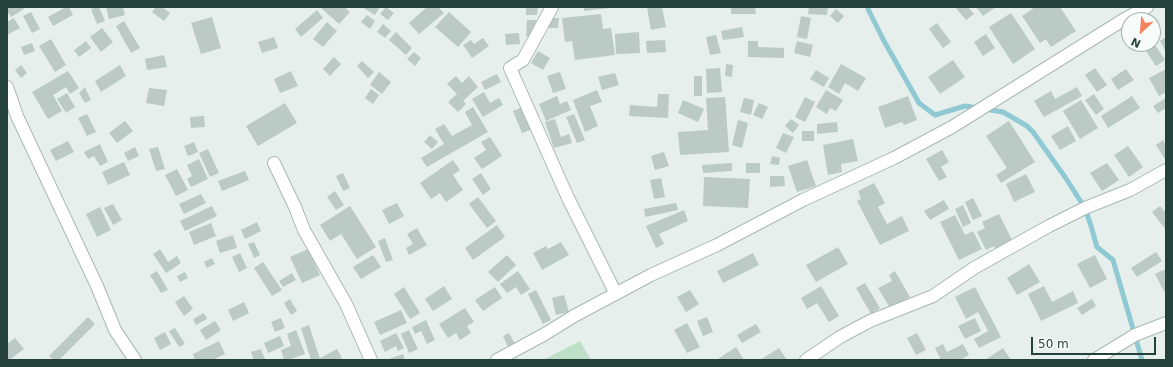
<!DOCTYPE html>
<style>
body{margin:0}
#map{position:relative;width:1173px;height:367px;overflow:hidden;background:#e6efeb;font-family:"DejaVu Sans",sans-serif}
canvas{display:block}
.frame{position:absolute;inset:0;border:8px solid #24423a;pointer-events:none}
.north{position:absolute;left:1121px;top:12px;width:40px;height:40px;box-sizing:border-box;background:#f7fbf9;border:1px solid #a3b1ad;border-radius:50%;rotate:206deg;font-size:11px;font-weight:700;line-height:16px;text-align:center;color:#24423a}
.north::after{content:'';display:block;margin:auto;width:14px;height:18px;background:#f4845f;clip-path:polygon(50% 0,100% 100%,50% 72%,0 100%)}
.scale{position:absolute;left:1031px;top:337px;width:125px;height:18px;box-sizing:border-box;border:2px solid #24423a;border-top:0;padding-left:5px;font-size:12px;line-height:14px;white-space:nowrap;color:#24423a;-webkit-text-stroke:3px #f7fbf9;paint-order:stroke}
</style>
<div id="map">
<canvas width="1173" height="367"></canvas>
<div class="frame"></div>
<div class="north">N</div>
<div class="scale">50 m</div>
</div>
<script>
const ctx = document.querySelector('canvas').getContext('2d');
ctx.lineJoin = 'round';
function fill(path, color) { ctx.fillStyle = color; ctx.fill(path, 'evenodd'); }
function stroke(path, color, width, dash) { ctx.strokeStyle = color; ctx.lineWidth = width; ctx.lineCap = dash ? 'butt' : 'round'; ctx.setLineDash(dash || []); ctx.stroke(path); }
fill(new Path2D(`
 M 580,341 L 591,360 L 543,360 Z`), '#bfe0c8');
stroke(new Path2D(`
 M 868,7 L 868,9 L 884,41 L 919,103 L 935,115 L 965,106 L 1003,112 L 1027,126 L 1033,132 L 1065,177 L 1085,208 L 1091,226 L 1097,247 L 1113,260 L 1142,360`), '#8ec9d4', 5);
fill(new Path2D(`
 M 7,7 L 23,7 L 24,9 L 11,17 L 7,11 Z
 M 66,7 L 69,7 L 73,15 L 53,26 L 48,17 Z
 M 97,7 L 99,7 L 105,21 L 97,24 L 91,9 Z
 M 106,7 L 123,7 L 125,15 L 109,19 Z
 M 156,7 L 162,7 L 170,13 L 164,21 L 152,12 Z
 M 323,7 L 344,7 L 350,12 L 339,24 L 321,8 Z
 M 362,7 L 380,7 L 375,15 Z
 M 386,7 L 394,13 L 388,20 L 380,14 Z
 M 427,7 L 438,7 L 444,13 L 419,34 L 409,23 Z
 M 526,7 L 538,7 L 537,15 L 526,15 Z
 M 584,7 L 610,7 L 610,8 L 584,11 Z
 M 647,7 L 662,7 L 666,27 L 651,30 Z
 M 731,7 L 755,7 L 756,14 L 731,14 Z
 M 809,7 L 828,7 L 827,15 L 808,14 Z
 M 955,7 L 968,7 L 974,14 L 966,20 Z
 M 976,7 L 996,7 L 983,16 Z
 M 1035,7 L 1060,7 L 1076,31 L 1051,47 L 1046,39 L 1040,43 L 1022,16 Z
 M 836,9 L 844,16 L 838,23 L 830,16 Z
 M 317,10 L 323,18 L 301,37 L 295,29 Z
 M 31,12 L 40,29 L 32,33 L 23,16 Z
 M 449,12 L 471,32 L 458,47 L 435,27 Z
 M 1011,13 L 1035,49 L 1013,64 L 989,27 Z
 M 601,14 L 603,29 L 611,28 L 615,55 L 575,60 L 572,41 L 565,42 L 562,18 Z
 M 367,15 L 375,21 L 370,29 L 361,22 Z
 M 801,16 L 811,18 L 807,39 L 797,37 Z
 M 212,17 L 221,48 L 201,54 L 191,23 Z
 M 14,18 L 20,28 L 7,35 L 7,22 Z
 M 546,18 L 559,18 L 558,28 L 546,28 Z
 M 527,20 L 536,20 L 535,37 L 526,36 Z
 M 124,21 L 140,48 L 131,53 L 116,26 Z
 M 327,22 L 337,31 L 323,47 L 313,39 Z
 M 937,23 L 951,42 L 943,48 L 929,29 Z
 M 383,24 L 391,31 L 385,38 L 377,32 Z
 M 742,27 L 744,37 L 723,40 L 721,31 Z
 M 102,28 L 113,42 L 101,52 L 90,37 Z
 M 396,32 L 412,48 L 406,55 L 389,40 Z
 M 639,32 L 640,53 L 616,54 L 615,34 Z
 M 519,33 L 520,44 L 506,45 L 505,34 Z
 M 986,34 L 995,48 L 983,56 L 974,42 Z
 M 716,35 L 721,53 L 710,55 L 706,37 Z
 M 274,37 L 278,48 L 262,53 L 258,42 Z
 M 1166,37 L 1166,52 L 1160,41 Z
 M 483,38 L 489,46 L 472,58 L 463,45 L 471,40 L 474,44 Z
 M 51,39 L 66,65 L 55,72 L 39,46 Z
 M 665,40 L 666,52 L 647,53 L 646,41 Z
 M 86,41 L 91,48 L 79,57 L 74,50 Z
 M 748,41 L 758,41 L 758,47 L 784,48 L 784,58 L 748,57 Z
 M 797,41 L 813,45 L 810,57 L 794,53 Z
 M 1153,42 L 1165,60 L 1156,66 L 1144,48 L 1150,44 L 1153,44 Z
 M 32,43 L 35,51 L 24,55 L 21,47 Z
 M 538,51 L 550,58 L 543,70 L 531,63 Z
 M 414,52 L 421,58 L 415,66 L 407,59 Z
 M 164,55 L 167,67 L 147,70 L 145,59 Z
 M 334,57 L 341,64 L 330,76 L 323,69 Z
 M 953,60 L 965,77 L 940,94 L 928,77 Z
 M 362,61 L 374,72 L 368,78 L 357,66 Z
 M 726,64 L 733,65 L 732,77 L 725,76 Z
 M 841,64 L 866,78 L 858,91 L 845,83 L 839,94 L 828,87 Z
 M 21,65 L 27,73 L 21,78 L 15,70 Z
 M 120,65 L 126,76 L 101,92 L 95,81 Z
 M 720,68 L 722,92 L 707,93 L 706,69 Z
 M 1095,68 L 1107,85 L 1097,92 L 1085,75 Z
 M 1126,69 L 1134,80 L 1118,90 L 1111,79 Z
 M 1166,69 L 1166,92 L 1159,96 L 1149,78 Z
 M 816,70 L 829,78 L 824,87 L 810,79 Z
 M 68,71 L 79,88 L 70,94 L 66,87 L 53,95 L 62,111 L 48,119 L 32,92 Z
 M 291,71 L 298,86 L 280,93 L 274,79 Z
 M 379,72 L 391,82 L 382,94 L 370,85 Z
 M 560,72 L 566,89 L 553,93 L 547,76 Z
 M 615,73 L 619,85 L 602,90 L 598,77 Z
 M 497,74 L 501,82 L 485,90 L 481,82 Z
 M 456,76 L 462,83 L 469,76 L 478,87 L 463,101 L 466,104 L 458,112 L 448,102 L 457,94 L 447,84 Z
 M 694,76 L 702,76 L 702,96 L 694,96 Z
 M 85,87 L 91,100 L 85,103 L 79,93 Z
 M 1077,87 L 1082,96 L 1044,117 L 1034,101 L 1051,91 L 1055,99 Z
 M 149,88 L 167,90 L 164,106 L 146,103 Z
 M 371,89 L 379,95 L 373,104 L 365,98 Z
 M 597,90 L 602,102 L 590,106 L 598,126 L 585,132 L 573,100 Z
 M 826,90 L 843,100 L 836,111 L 830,108 L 827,114 L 816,107 Z
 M 484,92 L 490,103 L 499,98 L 503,105 L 483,117 L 472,99 Z
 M 67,93 L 75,107 L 66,113 L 57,99 Z
 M 658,94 L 669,94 L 668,118 L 629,116 L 630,105 L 657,107 Z
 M 1094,94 L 1104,109 L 1096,115 L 1085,100 Z
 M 557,96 L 560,104 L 567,101 L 571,110 L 546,121 L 539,104 Z
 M 908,96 L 917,120 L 904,125 L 902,122 L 885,128 L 878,107 Z
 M 1132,96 L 1140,108 L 1108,128 L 1101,116 Z
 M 725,97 L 729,152 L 680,155 L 678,132 L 708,130 L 706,98 Z
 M 805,97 L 815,102 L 805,122 L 795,117 Z
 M 744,98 L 754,100 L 751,115 L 740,112 Z
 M 1166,98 L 1166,108 L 1158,113 L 1153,106 Z
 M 683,100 L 704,109 L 698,122 L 678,113 Z
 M 1081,100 L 1098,128 L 1080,139 L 1063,111 Z
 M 285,103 L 297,123 L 258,146 L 246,126 Z
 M 759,103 L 768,107 L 762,119 L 753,115 Z
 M 473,107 L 488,132 L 427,167 L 421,158 L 444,144 L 435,129 L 444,124 L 452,136 L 472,125 L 465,112 Z
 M 523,107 L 533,129 L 522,133 L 513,111 Z
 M 87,114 L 96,132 L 87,136 L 78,118 Z
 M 574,114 L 585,140 L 577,143 L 566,117 Z
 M 204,116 L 205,127 L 191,128 L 190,117 Z
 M 555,119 L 561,137 L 569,134 L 572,143 L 554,148 L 545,122 Z
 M 791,119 L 799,125 L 793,133 L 785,126 Z
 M 738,120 L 748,123 L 742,148 L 732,145 Z
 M 125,121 L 133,131 L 117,143 L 109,133 Z
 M 1009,121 L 1035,162 L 1001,183 L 996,175 L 1007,168 L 986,136 Z
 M 837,122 L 838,132 L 817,134 L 817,124 Z
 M 1068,126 L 1076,141 L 1060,150 L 1051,136 Z
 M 802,131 L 814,131 L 814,141 L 802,141 Z
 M 783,133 L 794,137 L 786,153 L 776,148 Z
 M 430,135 L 438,142 L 432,149 L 424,142 Z
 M 490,137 L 502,156 L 482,169 L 474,158 L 486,150 L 481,142 Z
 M 853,139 L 858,161 L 841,164 L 842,172 L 828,175 L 823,145 Z
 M 1163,140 L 1166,145 L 1166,161 L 1156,145 Z
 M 68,141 L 74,152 L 56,161 L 50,150 Z
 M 194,142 L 198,152 L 188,156 L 184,146 Z
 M 100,144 L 108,162 L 100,166 L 94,156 L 88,159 L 84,152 Z
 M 1128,146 L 1143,167 L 1129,177 L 1114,155 Z
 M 135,147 L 139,156 L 128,161 L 124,153 Z
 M 158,147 L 165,169 L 156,171 L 149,149 Z
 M 208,149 L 219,173 L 210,177 L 199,153 Z
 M 942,150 L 949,162 L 941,167 L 947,177 L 939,181 L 926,159 Z
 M 664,152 L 669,166 L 655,170 L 651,156 Z
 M 772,156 L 780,158 L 779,165 L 770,164 Z
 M 199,159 L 208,179 L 191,187 L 187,179 L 192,176 L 187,165 Z
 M 453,160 L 460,170 L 453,175 L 463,190 L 446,202 L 440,193 L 431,199 L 420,183 Z
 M 807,160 L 816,186 L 797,192 L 788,166 Z
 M 124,162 L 130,175 L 108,185 L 102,172 Z
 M 732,163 L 732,171 L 703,173 L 702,165 Z
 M 746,163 L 760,163 L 760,173 L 746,173 Z
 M 1107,163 L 1119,180 L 1102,191 L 1090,173 Z
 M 177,169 L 188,190 L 176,196 L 165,175 Z
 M 245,171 L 249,180 L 222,191 L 218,181 Z
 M 343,173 L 350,188 L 343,191 L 336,176 Z
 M 481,173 L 491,189 L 483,195 L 472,179 Z
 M 1026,174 L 1035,192 L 1014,202 L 1006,184 Z
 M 770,176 L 784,176 L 785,186 L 770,187 Z
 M 704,177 L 750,179 L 748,208 L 703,206 Z
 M 661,178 L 665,197 L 654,199 L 650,180 Z
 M 874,183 L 885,203 L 878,207 L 887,224 L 902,216 L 909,231 L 880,245 L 857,201 L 861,199 L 858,191 Z
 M 335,191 L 344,205 L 336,210 L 327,197 Z
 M 201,194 L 206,203 L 184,214 L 179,204 Z
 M 478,197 L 496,221 L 487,228 L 469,204 Z
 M 973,198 L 982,216 L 973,220 L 965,202 Z
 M 944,200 L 949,209 L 930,220 L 924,211 Z
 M 397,203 L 404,216 L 389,224 L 382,210 Z
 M 676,203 L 678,210 L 645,217 L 644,209 Z
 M 113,204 L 122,220 L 113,225 L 104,208 Z
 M 963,205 L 971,223 L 963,227 L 955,209 Z
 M 212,206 L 217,216 L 185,231 L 180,221 Z
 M 350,206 L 376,247 L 357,259 L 341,234 L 330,241 L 320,225 Z
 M 1160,206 L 1166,213 L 1166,230 L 1152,212 Z
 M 100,207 L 111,230 L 97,237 L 86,214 Z
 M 684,210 L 688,221 L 659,234 L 664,244 L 656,248 L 646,226 Z
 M 999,214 L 1013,242 L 996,250 L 994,246 L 986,250 L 977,232 L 985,228 L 982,222 Z
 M 955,215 L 965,235 L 973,231 L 982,249 L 959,260 L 940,222 Z
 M 257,222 L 261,231 L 245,239 L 241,230 Z
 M 211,223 L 216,236 L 194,245 L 189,232 Z
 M 497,225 L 505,237 L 473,260 L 465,248 Z
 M 417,228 L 427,245 L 409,255 L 406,248 L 413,244 L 407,234 Z
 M 233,235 L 237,248 L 220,253 L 216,241 Z
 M 385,238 L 393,260 L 386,262 L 378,241 Z
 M 254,242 L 260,255 L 254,258 L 248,244 Z
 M 561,242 L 569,255 L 542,270 L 533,253 L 546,246 L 548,249 Z
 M 838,247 L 848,264 L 816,282 L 806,265 Z
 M 160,249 L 168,262 L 177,256 L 181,263 L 166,273 L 153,254 Z
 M 308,249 L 320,275 L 302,283 L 290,257 Z
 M 1156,252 L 1162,261 L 1137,277 L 1131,268 Z
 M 240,253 L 247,268 L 239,272 L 232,257 Z
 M 753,253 L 759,265 L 723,283 L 717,271 Z
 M 373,255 L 381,267 L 361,279 L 353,267 Z
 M 507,255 L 516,265 L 498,282 L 488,272 Z
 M 1095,255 L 1107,279 L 1090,288 L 1077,264 Z
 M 212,258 L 215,264 L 207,268 L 204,262 Z
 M 263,262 L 282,290 L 272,296 L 254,268 Z
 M 1029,264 L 1040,282 L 1017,295 L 1007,278 Z
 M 1166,269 L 1166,295 L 1155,274 Z
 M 157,271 L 168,290 L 161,293 L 150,275 Z
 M 518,271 L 530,289 L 521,295 L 516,287 L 507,293 L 500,284 Z
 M 895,271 L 910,297 L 890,308 L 878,288 L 892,281 L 889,275 Z
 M 185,272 L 188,278 L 180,282 L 177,276 Z
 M 292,273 L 296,280 L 283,287 L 279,281 Z
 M 865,283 L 880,308 L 871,314 L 856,288 Z
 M 444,286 L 452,299 L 433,311 L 425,299 Z
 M 821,286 L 839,316 L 829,322 L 817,303 L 807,309 L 801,298 Z
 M 1044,286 L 1052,302 L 1073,291 L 1078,303 L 1041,321 L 1028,294 Z
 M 404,287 L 420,313 L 410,319 L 394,294 Z
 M 495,287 L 502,298 L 483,311 L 475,300 Z
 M 975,287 L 1001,337 L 979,348 L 974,339 L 988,331 L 978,312 L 966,319 L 955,297 Z
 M 536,290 L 551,320 L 543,324 L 528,294 Z
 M 690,290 L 699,304 L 686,312 L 677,297 Z
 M 564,295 L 569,312 L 556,315 L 552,298 Z
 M 184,296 L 193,309 L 184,316 L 175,302 Z
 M 290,299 L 297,311 L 291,315 L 284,303 Z
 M 1092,299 L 1096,306 L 1082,315 L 1077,308 Z
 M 244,302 L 249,313 L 233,321 L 228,310 Z
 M 465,308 L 474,322 L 467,326 L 471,333 L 460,340 L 456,333 L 448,338 L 439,324 Z
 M 401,310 L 407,323 L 380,335 L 374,322 Z
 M 204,313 L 207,319 L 196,325 L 193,319 Z
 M 88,317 L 95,324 L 59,360 L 54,360 L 49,356 Z
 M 707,317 L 713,332 L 703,336 L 697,321 Z
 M 281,318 L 285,328 L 275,332 L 271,322 Z
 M 975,318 L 981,331 L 965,339 L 958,326 Z
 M 426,320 L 435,340 L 427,344 L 421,331 L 415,334 L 412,327 Z
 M 215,321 L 221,330 L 206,340 L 200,330 Z
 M 687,323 L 700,347 L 687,353 L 674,330 Z
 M 756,324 L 761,332 L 742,343 L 737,335 Z
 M 309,325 L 320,359 L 320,360 L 311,360 L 301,328 Z
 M 175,328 L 185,344 L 179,347 L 169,331 Z
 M 296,330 L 305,354 L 288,360 L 284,360 L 281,350 L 291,346 L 287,334 Z
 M 409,330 L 418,349 L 409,353 L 401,334 Z
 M 165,332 L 171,344 L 160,350 L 154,338 Z
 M 396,333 L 404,348 L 398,351 L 396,346 L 385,352 L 380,341 Z
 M 509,333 L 515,344 L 508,347 L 503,336 Z
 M 917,333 L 926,350 L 916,355 L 907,338 Z
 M 280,336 L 284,346 L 268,353 L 264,343 Z
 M 15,338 L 24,349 L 9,360 L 7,360 L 7,344 Z
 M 219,341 L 225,354 L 213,360 L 195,360 L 193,354 Z
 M 943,344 L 947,352 L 963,344 L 969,355 L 960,360 L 941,360 L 935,348 Z
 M 736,347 L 744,360 L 719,360 L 718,359 Z
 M 779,348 L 787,360 L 760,360 Z
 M 1003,348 L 1011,360 L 985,360 Z
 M 261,349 L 265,359 L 254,360 L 251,352 Z
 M 337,349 L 342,358 L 339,360 L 321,360 L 320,358 Z
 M 403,354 L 405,360 L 386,360 Z`), '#bbcac4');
const minor = new Path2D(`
 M 552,7 L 523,60 L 510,68 L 568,198 L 616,294
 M 7,87 L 17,116 L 97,286 L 115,330 L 135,360
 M 274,163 L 295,207 L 304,230 L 346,304 L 371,360
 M 497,360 L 545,334 L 574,316 L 651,275 L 717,245 L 803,200 L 894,158 L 952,127 L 1123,20 L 1147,7
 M 806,360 L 840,337 L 870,321 L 933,296 L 974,268 L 1049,226 L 1085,208 L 1130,190 L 1166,170
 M 1094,360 L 1135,335 L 1166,323`);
stroke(minor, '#a8b8b2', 14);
stroke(minor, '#fff', 12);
</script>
